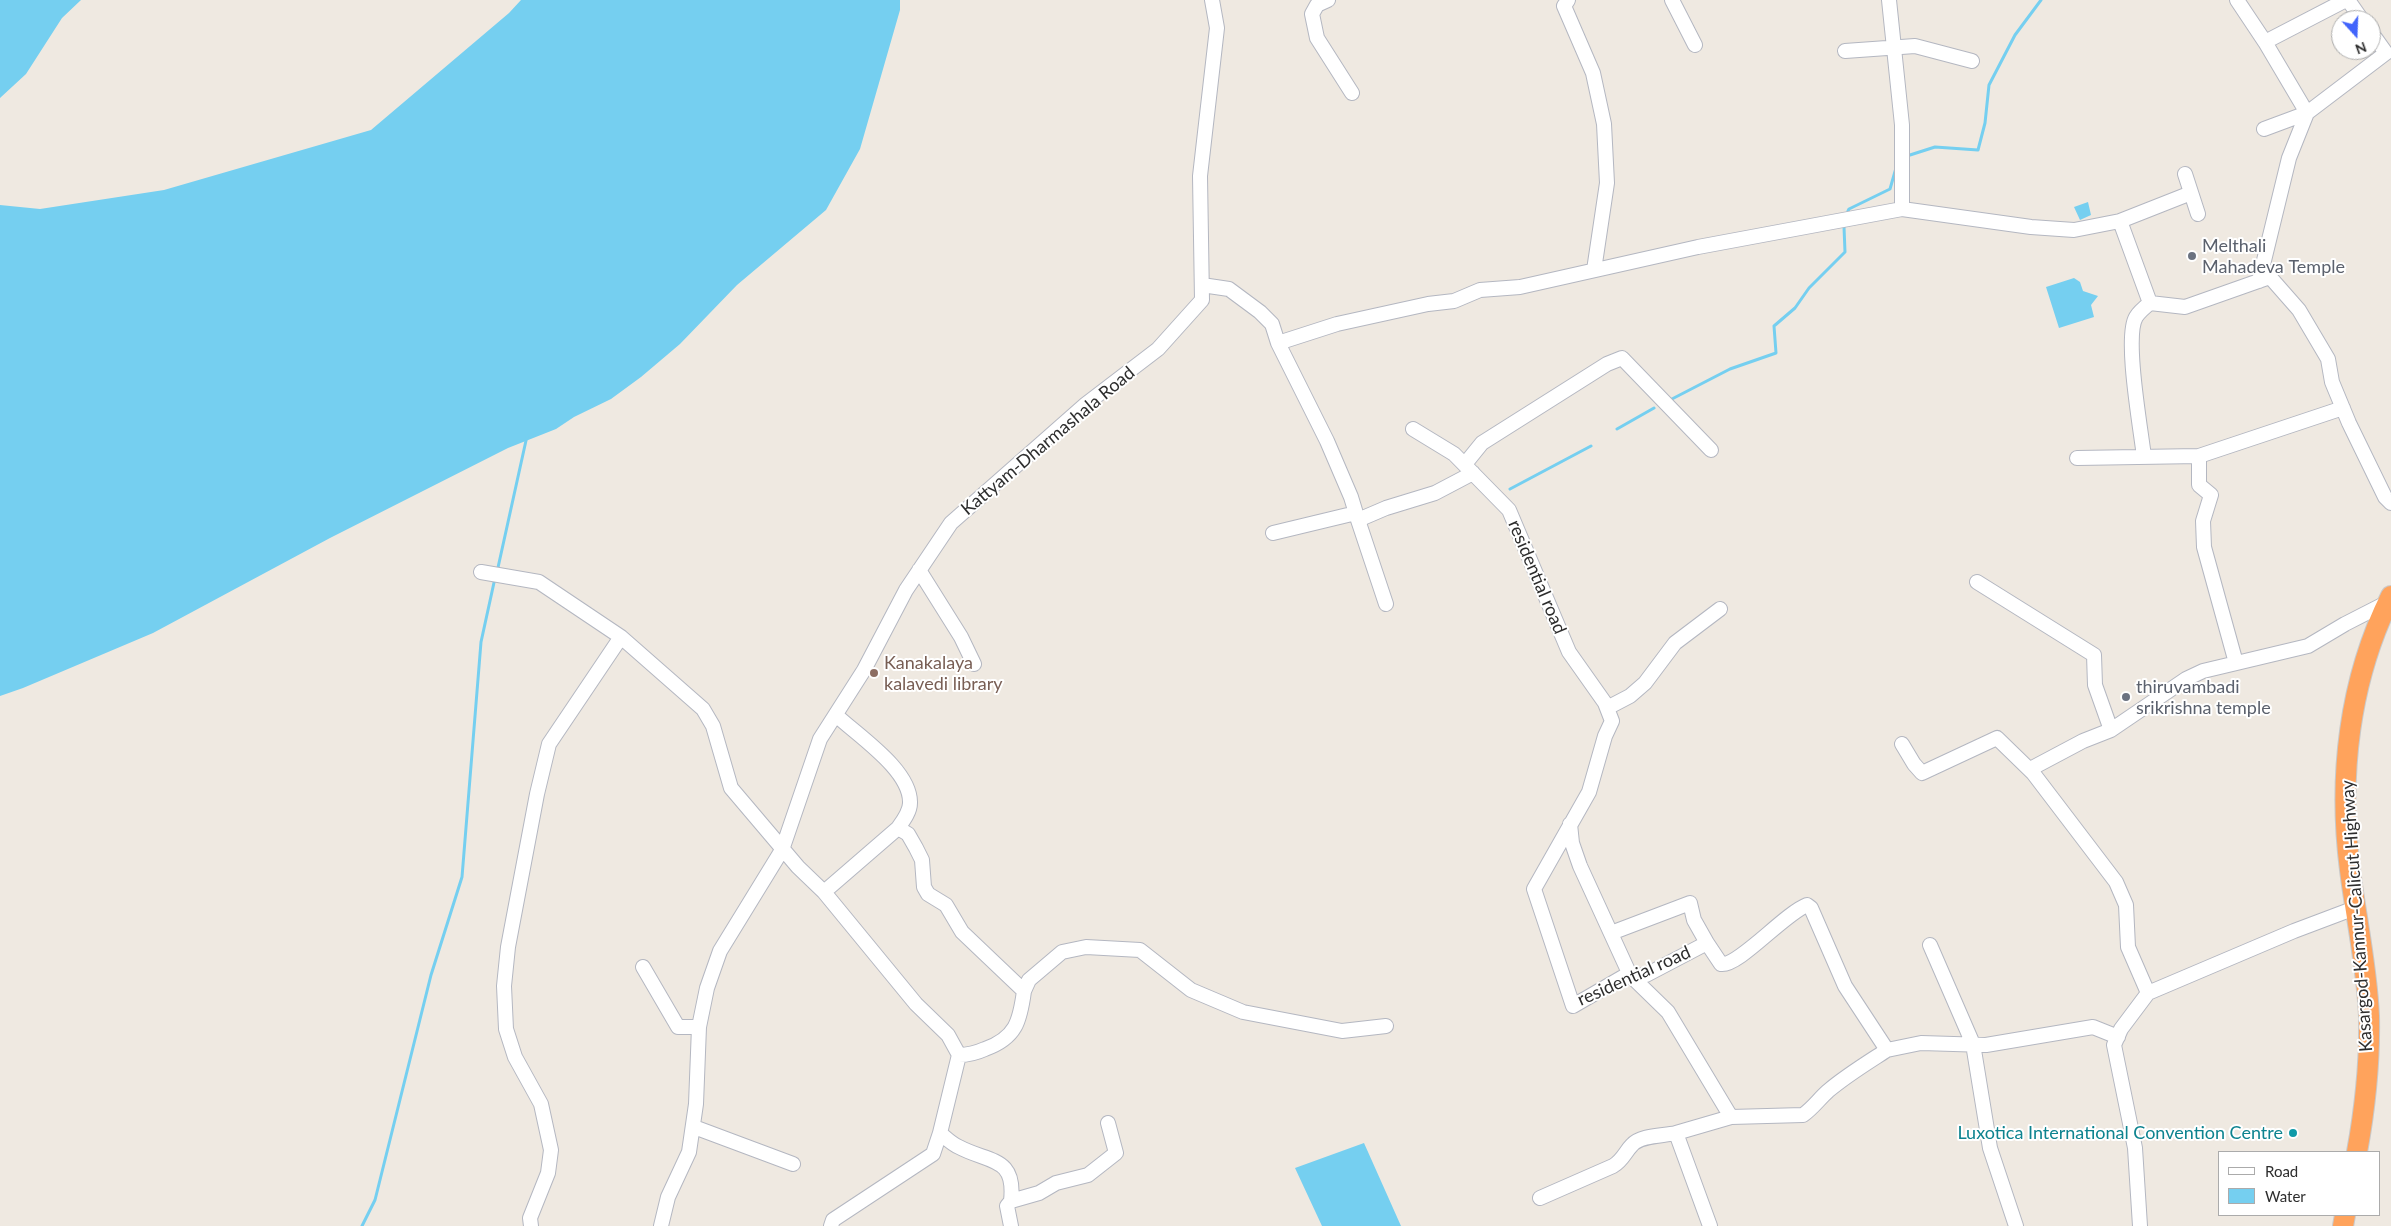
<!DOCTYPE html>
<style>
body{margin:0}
#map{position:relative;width:2391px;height:1226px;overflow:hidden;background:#efe9e1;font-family:Lato,sans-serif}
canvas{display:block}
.legend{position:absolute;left:2218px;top:1151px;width:162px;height:65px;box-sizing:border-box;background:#fff;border:1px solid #ababab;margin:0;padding:6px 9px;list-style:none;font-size:15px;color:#2e2e2e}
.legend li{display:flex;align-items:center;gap:10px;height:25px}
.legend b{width:25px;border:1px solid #ababab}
.north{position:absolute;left:2331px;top:10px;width:50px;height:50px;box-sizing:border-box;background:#fff;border:1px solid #ababab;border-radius:50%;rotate:160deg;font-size:14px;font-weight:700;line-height:20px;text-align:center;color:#2e2e2e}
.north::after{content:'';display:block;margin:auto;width:18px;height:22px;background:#4264fb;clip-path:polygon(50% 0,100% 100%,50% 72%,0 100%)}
</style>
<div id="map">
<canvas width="2391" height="1226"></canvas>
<ul class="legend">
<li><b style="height:6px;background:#fff"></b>Road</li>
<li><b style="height:14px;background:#75cff0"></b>Water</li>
</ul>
<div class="north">N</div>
</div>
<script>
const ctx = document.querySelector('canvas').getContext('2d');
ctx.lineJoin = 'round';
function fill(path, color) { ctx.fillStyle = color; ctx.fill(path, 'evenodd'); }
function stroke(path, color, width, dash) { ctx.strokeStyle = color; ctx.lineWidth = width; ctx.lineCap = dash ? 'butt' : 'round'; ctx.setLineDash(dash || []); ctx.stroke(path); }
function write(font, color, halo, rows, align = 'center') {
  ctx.font = font + ' Lato,sans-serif'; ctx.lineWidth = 4; ctx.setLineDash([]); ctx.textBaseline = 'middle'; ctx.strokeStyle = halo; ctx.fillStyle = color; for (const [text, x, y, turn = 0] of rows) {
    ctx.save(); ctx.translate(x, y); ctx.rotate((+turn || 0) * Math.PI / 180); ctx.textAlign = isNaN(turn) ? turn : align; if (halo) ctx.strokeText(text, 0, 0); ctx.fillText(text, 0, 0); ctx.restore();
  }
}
fill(new Path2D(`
 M 0,0 L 81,0 L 62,18 L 26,74 L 0,98 Z
 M 521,0 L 900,0 L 900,10 L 860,149 L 826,210 L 737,285 L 680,344 L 641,377 L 611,399 L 574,417 L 556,429 L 508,448 L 330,538 L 153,633 L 23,688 L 0,696 L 0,205 L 40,209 L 164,190 L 371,130 L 509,13 Z
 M 2088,202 L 2091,215 L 2080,220 L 2074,207 Z
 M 2074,278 L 2080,282 L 2083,291 L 2098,296 L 2091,305 L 2094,317 L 2059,328 L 2046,287 Z
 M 1364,1143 L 1401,1226 L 1322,1226 L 1295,1168 Z`), '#75cff0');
stroke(new Path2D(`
 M 1910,155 L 1935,147 L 1978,150 L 1985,123 L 1989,85 L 2015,35 L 2041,0
 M 1848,211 L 1849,209 L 1890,189 L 1896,168
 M 1670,400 L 1730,369 L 1776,353 L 1774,326 L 1795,308 L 1809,288 L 1845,252 L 1844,227
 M 1617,429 L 1654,408
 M 1510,489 L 1591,446
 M 497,572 L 527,436
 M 362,1226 L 375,1200 L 431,975 L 462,877 L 481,642 L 495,578`), '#75cff0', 3);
const minor = new Path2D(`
 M 1328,0 L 1317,5 L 1312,14 L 1317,38 L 1352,93
 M 1568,0 L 1564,6 L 1593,73 L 1604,124 L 1607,183 L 1594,270
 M 1672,0 L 1695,45
 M 1889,0 L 1902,125 L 1902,209
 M 2237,0 L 2265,42 L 2346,0
 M 2348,0 L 2362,20
 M 1845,51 L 1915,46 L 1972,61
 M 2264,129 L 2307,113 L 2386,53 L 2371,32
 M 2185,174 L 2198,214
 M 2120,221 L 2191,193
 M 2259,281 L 2289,158 L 2307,113 L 2265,42
 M 1202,285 L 1229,289 L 1260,312 L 1272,324 L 1278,343 L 1327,441 L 1351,497 L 1358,520 L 1386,508 L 1435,493 L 1473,473
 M 1278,343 L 1337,324 L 1428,304 L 1454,301 L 1480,290 L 1520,287 L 1698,247 L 1902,209 L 2031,227 L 2074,230 L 2120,221 L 2150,303 L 2185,307 L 2270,277 L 2299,310 L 2328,359 L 2332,382 L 2349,423 L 2385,497 L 2391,503
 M 1413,429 L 1454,454 L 1509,510 L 1569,652 L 1605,703 L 1612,721 L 1605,736 L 1589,792 L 1534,889 L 1573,1006 L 1623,977 L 1646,975 L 1707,943 L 1721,964 C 1738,967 1784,914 1807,905 L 1811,908 L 1845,986 L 1887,1050 C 1867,1063 1847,1075 1828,1091 C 1819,1099 1813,1108 1803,1115 L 1731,1117
 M 2199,456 L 2199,485 L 2211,495 L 2203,521 L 2204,547 L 2236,663
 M 2144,457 C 2141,430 2124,337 2136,317 C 2139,312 2145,307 2150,303
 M 2077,458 L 2199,456 L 2343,408
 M 1465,464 L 1482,443 L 1607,364 L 1622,358 L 1711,450
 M 1358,520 L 1386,604
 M 1273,533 L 1356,513
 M 919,570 L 961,637 L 974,664
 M 481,572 L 539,582 L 621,637 L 703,709 L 713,726 L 731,788 L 798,867 L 824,892 L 916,1004 L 948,1035 L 959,1055 C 968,1055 976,1053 985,1049 C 1016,1038 1020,1021 1024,991 L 962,932 L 946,905 L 928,894 L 924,887 L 922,860 L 916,848 L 908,834 L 898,828 C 903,821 910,812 910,803 C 911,770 858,736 836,715
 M 1977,582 L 2094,655 L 2095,685 L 2111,730
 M 1607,708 L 1630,696 L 1645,683 L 1675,643 L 1720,609
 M 1902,744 L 1914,764 L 1922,773 L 1997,738 L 2033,773
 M 1570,824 L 1572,843 L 1580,866 L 1630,975 L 1668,1012 L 1731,1117 L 1676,1133 L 1710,1226
 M 824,892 L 898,828
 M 2355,908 L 2294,931 L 2148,993 L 2128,947 L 2126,905 L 2116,882 L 2033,773 L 2034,767 L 2083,741 L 2111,730 L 2186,679 L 2203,671 L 2308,646 L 2345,624 L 2388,602
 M 1611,933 L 1690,903 L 1694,920 L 1707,943
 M 1930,945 L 1973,1044 L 1990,1148 L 2016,1226
 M 643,967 L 678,1027 L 699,1027
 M 1024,991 L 1029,980 L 1062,952 L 1086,947 L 1140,950 L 1191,990 L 1243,1012 L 1342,1031 L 1386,1026
 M 1887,1050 L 1921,1043 L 1986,1045 L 2093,1027 L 2118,1037
 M 959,1055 L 940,1133 C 946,1138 952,1144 959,1147 C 989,1163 1016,1156 1011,1201
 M 694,1127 L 793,1164
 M 1540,1198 L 1613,1166 C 1623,1160 1625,1152 1632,1145 C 1641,1135 1663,1136 1676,1133
 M 531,1226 L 530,1218 L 548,1173 L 551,1150 L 541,1104 L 515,1057 L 506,1029 L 504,986 L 508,947 L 537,794 L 549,744 L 621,637
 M 661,1226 L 668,1197 L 689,1152 L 696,1104 L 699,1027 L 707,988 L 720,951 L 782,850 L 820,739 L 864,670 L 906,590 L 951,523 L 1086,404 L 1158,349 L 1202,300 L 1200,176 L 1217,28 L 1212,0
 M 831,1226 L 833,1220 L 933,1154 L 940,1133
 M 1011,1226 L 1007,1206 L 1011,1201 L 1039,1193 L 1056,1183 L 1088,1175 L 1116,1153 L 1108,1123
 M 2140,1226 L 2135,1148 L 2114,1045 L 2121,1029 L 2148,993`);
const highway = new Path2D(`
 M 2357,1152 C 2365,1108 2370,1062 2369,1016 C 2367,967 2356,918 2350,870 C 2338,777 2349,680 2391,596
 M 2343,1226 L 2345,1215`);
stroke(minor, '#b4b7c1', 16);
stroke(highway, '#c9c9c9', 22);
stroke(minor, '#fff', 14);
stroke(highway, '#ffa35c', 20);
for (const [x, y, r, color] of [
 [2192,256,5,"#6b7280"],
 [874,673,5,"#8d6e63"],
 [2126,697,5,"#6b7280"],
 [2293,1133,5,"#0f9aa8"]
]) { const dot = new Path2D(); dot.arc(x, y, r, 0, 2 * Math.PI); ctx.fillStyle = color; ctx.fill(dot); stroke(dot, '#fff', 2); }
write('18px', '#5b616d', '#fff', [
 ["Melthali",2202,246],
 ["Mahadeva Temple",2202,267],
 ["thiruvambadi",2136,687],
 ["srikrishna temple",2136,708]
], 'left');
write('18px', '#2e2e2e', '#fff', [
 ["Kattyam-Dharmashala Road",1048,441,-40],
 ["residential road",1537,577,67],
 ["Kasargod-Kannur-Calicut Highway",2357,916,-94],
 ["residential road",1634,976,-24]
]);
write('18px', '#785e54', '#fff', [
 ["Kanakalaya",884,663],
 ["kalavedi library",884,684]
], 'left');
write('18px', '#0d838f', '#fff', [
 ["Luxotica International Convention Centre",2283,1133]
], 'right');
</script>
